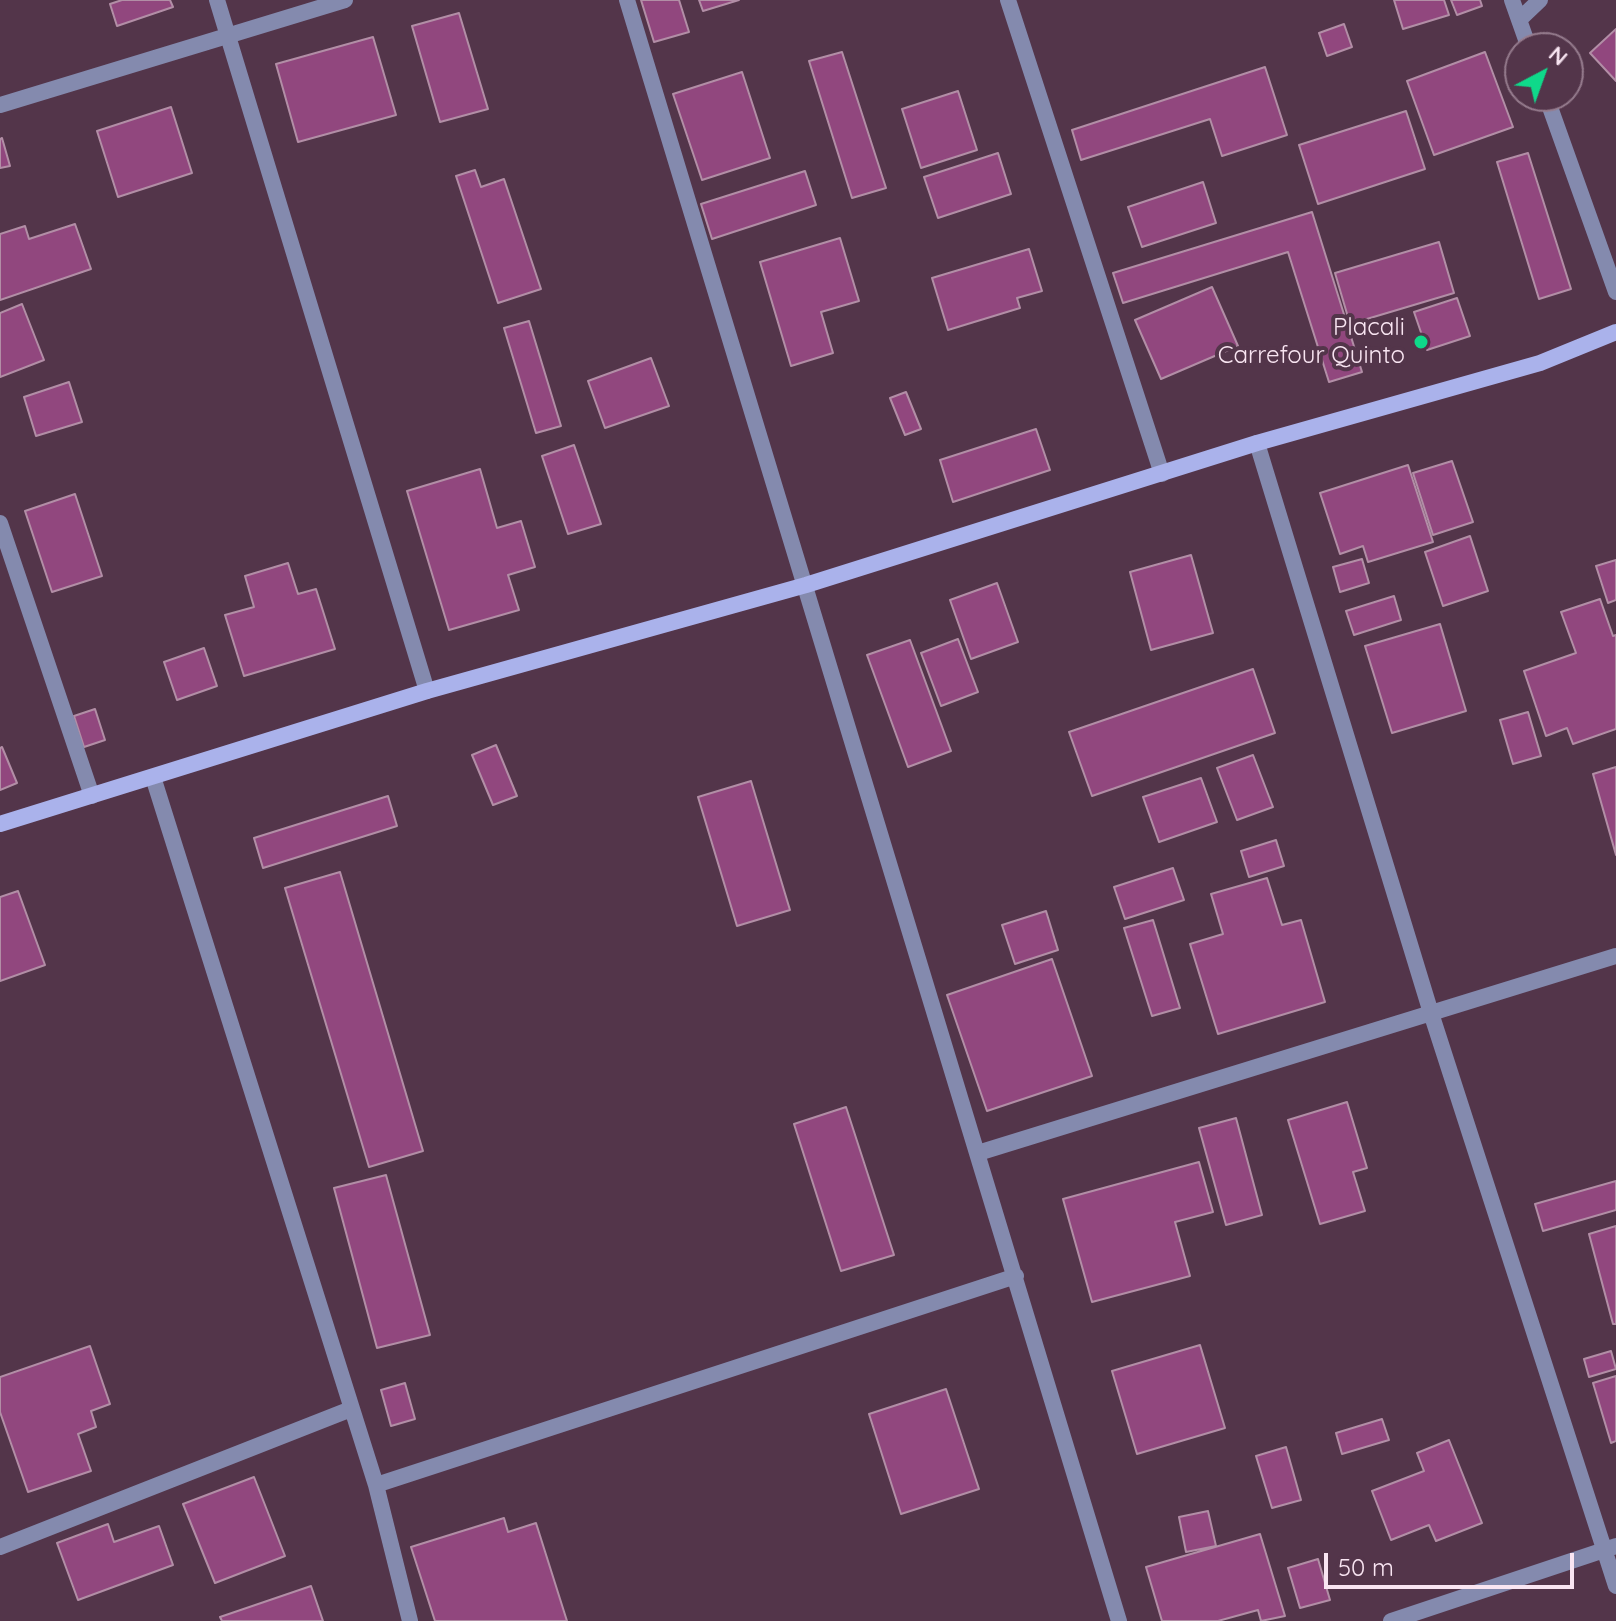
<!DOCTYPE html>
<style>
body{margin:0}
#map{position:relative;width:1616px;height:1621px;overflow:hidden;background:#53354a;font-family:Quicksand,sans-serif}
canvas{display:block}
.north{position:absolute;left:1504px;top:32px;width:80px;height:80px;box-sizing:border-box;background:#53354a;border:2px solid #957b8d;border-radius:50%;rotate:41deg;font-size:22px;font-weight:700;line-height:32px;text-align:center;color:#f9e5f2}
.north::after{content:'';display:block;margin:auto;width:28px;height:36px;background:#0fd98a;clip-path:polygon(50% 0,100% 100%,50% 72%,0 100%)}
.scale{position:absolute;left:1324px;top:1553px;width:250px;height:36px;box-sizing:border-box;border:4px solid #f9e5f2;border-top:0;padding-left:10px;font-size:24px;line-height:28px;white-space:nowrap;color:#f9e5f2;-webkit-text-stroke:6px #53354a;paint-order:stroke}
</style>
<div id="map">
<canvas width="1616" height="1621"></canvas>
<div class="north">N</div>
<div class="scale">50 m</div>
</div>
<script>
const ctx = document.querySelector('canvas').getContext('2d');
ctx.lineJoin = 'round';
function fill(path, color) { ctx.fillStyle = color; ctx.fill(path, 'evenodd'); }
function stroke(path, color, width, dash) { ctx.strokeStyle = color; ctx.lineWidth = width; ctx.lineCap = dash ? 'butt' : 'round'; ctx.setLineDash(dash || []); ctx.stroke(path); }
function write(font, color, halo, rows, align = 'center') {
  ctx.font = font + ' Quicksand,sans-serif'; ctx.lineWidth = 8; ctx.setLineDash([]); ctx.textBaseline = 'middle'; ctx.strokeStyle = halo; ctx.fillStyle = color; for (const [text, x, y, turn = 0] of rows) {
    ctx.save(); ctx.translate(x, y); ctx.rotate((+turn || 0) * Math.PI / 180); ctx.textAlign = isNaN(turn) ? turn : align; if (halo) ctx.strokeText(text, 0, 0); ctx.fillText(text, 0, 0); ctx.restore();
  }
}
const building = new Path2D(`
 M 122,0 L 170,0 L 173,7 L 117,26 L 110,4 Z
 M 641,0 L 679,0 L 689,32 L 654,42 Z
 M 699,0 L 739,0 L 703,11 Z
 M 1394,0 L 1444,0 L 1449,15 L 1403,29 Z
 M 1451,0 L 1480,0 L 1482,6 L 1457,15 Z
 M 459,13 L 488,109 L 440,122 L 412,26 Z
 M 1344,24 L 1352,47 L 1327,56 L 1319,33 Z
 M 1616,29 L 1616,81 L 1590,53 Z
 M 373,37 L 396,115 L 298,142 L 276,64 Z
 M 842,52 L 886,188 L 852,198 L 809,61 Z
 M 1485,52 L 1513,127 L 1434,155 L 1407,81 Z
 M 1265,67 L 1287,135 L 1222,156 L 1210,119 L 1081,160 L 1072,130 Z
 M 742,72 L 770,158 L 702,180 L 673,94 Z
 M 958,91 L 977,150 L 921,168 L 902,109 Z
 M 171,107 L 192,173 L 118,197 L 97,131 Z
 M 1406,111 L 1425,169 L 1318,204 L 1299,145 Z
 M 2,138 L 10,166 L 0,168 L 0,139 Z
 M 998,153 L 1011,194 L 938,218 L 924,177 Z
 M 1528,153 L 1571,289 L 1539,299 L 1497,162 Z
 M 475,170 L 481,187 L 504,179 L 541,289 L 498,303 L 456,176 Z
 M 805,171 L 816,205 L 712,239 L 701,204 Z
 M 1203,182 L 1216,223 L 1142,247 L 1128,207 Z
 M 1312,212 L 1362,372 L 1329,382 L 1288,252 L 1123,303 L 1113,273 Z
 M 75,224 L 91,269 L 0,300 L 0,234 L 25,226 L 29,239 Z
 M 840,238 L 859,301 L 821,312 L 833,353 L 791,366 L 760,262 Z
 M 1439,242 L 1454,293 L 1350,324 L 1335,273 Z
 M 1029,249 L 1042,291 L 1017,298 L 1020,308 L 948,330 L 932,278 Z
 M 1212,287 L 1238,346 L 1161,379 L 1135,320 Z
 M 1457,298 L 1470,336 L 1427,350 L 1414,312 Z
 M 22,304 L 44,360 L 0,377 L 0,313 Z
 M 529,321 L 561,426 L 536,433 L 504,328 Z
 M 651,358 L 669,406 L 605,428 L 588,381 Z
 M 69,382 L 82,422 L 36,436 L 24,397 Z
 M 906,392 L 921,429 L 905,435 L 890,398 Z
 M 1036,429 L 1050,470 L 953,502 L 940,460 Z
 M 574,445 L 601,524 L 568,534 L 542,456 Z
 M 1452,461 L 1473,522 L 1433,535 L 1413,473 Z
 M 1408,465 L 1433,542 L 1368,562 L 1363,546 L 1340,554 L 1320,493 Z
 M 480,469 L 497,528 L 521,521 L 535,567 L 508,575 L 519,610 L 449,630 L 407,491 Z
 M 75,494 L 102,576 L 52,592 L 25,511 Z
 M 1470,536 L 1488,591 L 1443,606 L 1425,552 Z
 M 1191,555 L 1213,633 L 1151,650 L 1130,572 Z
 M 1362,559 L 1369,583 L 1340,592 L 1333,567 Z
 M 1616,560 L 1616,600 L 1608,603 L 1596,566 Z
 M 288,563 L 298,594 L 316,589 L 335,649 L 244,676 L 225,615 L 254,607 L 245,576 Z
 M 997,583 L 1018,642 L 971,659 L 950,600 Z
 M 1394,596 L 1401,620 L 1354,635 L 1346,611 Z
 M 1600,599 L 1613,636 L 1616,635 L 1616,729 L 1573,744 L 1567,728 L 1546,736 L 1524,671 L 1576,653 L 1561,612 Z
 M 1440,624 L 1466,711 L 1392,733 L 1365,646 Z
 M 958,639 L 978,692 L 941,706 L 921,653 Z
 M 910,640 L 951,751 L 908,767 L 867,655 Z
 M 204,648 L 217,686 L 177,700 L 164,662 Z
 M 1253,669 L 1275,733 L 1092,796 L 1069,732 Z
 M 95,709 L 105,740 L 84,747 L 74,716 Z
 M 1528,712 L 1541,756 L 1513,764 L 1500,720 Z
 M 496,745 L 517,796 L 493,805 L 472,755 Z
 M 2,747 L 17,783 L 0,790 L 0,748 Z
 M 1253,755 L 1273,807 L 1237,820 L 1217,768 Z
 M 1616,767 L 1616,855 L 1593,774 Z
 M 1201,778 L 1217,822 L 1159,842 L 1143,797 Z
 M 751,781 L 790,910 L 737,926 L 698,797 Z
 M 388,796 L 397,826 L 263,868 L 254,838 Z
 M 1276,840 L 1284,866 L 1249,877 L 1241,851 Z
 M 1173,868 L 1184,900 L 1125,919 L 1114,887 Z
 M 340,872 L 423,1151 L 369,1167 L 285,888 Z
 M 1267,878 L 1282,925 L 1301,920 L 1325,1002 L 1218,1034 L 1190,944 L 1223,934 L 1211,894 Z
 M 18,891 L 45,965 L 0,981 L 0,897 Z
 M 1046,911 L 1058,950 L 1015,964 L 1002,925 Z
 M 1153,920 L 1180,1008 L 1152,1016 L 1124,928 Z
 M 1052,959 L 1092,1076 L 987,1111 L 947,995 Z
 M 1347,1102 L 1367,1168 L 1353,1172 L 1365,1211 L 1320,1224 L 1288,1120 Z
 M 846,1107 L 894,1255 L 841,1271 L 794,1124 Z
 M 1236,1118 L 1262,1215 L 1226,1225 L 1199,1128 Z
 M 1199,1162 L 1213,1212 L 1175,1222 L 1190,1276 L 1092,1302 L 1063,1199 Z
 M 386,1175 L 430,1335 L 377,1348 L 334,1188 Z
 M 1616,1181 L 1616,1210 L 1543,1231 L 1535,1204 Z
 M 1616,1226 L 1616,1324 L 1613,1324 L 1589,1234 Z
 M 1200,1345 L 1225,1428 L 1137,1454 L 1112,1371 Z
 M 90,1346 L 110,1404 L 91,1411 L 96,1427 L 78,1434 L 91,1471 L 28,1492 L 0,1412 L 0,1377 Z
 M 1611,1351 L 1616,1369 L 1589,1377 L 1584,1359 Z
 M 1616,1376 L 1616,1441 L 1611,1443 L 1593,1383 Z
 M 405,1383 L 415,1419 L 391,1426 L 381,1390 Z
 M 946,1389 L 979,1489 L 901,1514 L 869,1414 Z
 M 1382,1419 L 1389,1440 L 1342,1454 L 1336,1433 Z
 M 1449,1440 L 1482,1523 L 1436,1541 L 1429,1525 L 1391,1540 L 1372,1491 L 1424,1471 L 1417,1453 Z
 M 1286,1447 L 1301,1500 L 1272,1508 L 1256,1456 Z
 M 254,1477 L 285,1556 L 215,1583 L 183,1504 Z
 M 1208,1511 L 1216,1546 L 1186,1552 L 1179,1517 Z
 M 504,1518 L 508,1532 L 536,1523 L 567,1621 L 435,1621 L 411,1547 Z
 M 108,1524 L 114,1542 L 159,1526 L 173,1565 L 78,1600 L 57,1543 Z
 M 1260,1534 L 1285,1616 L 1261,1621 L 1258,1610 L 1218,1621 L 1162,1621 L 1146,1567 Z
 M 1318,1559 L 1330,1600 L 1300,1608 L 1288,1568 Z
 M 311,1586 L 323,1621 L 222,1621 L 220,1617 Z`);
fill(building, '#91477e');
stroke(building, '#b28ea6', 2);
stroke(new Path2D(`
 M 217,0 L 427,691
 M 627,0 L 1119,1621
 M 1008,0 L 1162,474
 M 1512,0 L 1529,48
 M 1519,20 L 1540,0
 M 1546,96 L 1616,292
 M 0,105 L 345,0
 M 1257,443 L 1431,1013 L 1616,1586
 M 0,523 L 92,796
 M 153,777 L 376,1485 L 410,1621
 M 978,1153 L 1616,956
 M 376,1485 L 1016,1276
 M 0,1547 L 351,1409
 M 1391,1621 L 1616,1546`), '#848aae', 16);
stroke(new Path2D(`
 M 0,824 L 427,691 L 806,585 L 1257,443 L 1540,363 L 1616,332`), '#aab2eb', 16);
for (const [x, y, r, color] of [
 [1421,342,8,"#0fd98a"]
]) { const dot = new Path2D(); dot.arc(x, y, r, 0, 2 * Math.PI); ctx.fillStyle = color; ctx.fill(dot); stroke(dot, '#53354a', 3); }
write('24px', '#f9e5f2', '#53354a', [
 ["Placali",1405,328],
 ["Carrefour Quinto",1405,356]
], 'right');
</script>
